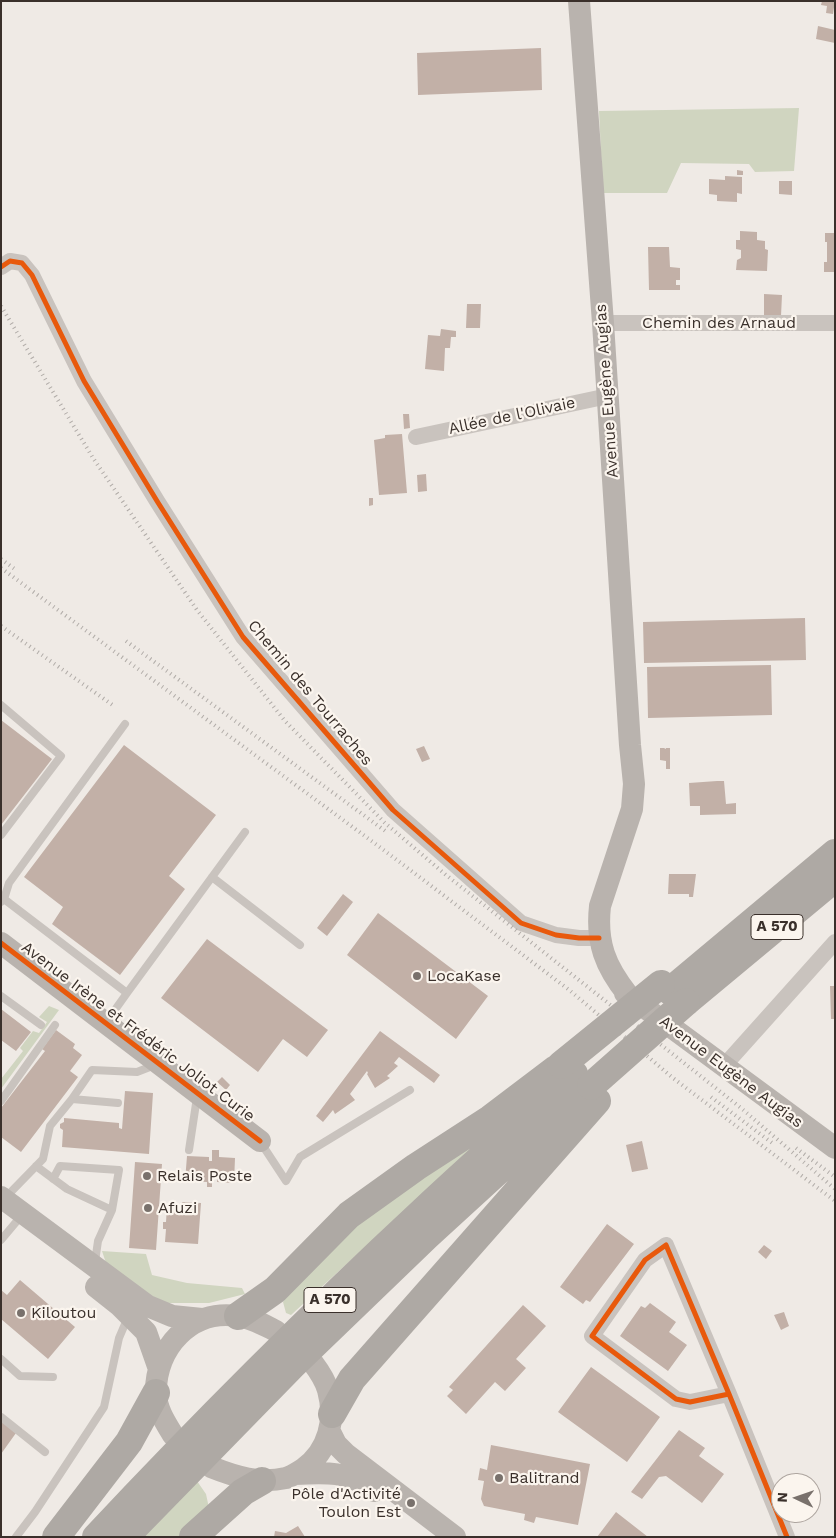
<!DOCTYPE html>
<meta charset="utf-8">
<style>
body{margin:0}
#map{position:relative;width:836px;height:1538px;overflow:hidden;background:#efeae5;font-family:"Work Sans",sans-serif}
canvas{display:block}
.frame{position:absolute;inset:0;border:2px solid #3a302b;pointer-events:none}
.north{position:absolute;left:771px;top:1473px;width:50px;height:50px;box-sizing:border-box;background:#fbf5ee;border:1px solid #aea6a0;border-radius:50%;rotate:273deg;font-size:14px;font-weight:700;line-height:20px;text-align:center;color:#3a302b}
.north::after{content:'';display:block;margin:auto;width:18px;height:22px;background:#79716c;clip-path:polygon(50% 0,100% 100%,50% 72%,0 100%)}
</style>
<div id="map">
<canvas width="836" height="1538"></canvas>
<div class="frame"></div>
<div class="north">N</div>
</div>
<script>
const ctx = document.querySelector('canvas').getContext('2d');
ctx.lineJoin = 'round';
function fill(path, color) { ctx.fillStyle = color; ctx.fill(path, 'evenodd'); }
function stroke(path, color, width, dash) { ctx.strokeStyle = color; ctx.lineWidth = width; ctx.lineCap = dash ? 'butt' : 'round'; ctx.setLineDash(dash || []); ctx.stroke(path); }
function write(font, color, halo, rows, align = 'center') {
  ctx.font = font + ' "Work Sans",sans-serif'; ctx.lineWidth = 4.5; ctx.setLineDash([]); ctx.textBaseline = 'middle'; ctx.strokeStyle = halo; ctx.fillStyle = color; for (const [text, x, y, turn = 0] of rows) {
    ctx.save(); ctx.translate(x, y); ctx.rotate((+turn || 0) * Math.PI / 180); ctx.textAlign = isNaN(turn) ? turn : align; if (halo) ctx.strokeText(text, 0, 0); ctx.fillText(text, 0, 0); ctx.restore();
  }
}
fill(new Path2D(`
 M 799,108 L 794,171 L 755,172 L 749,164 L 681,163 L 667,193 L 603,193 L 599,111 Z
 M 49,1006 L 59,1010 L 1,1089 L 1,1079 L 23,1051 L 20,1048 L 33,1031 L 39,1033 L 47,1022 L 39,1017 Z
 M 494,1129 L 291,1315 L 286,1313 L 283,1302 L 289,1289 L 344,1231 Z
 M 102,1251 L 146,1254 L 152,1275 L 187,1283 L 242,1288 L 245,1294 L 209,1303 L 165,1303 L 152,1301 L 107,1266 Z
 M 197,1481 L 206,1494 L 209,1508 L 179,1537 L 143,1537 Z`), '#d0d5c0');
fill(new Path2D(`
 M 822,1 L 835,1 L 833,14 L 826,13 L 827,6 L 821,5 Z
 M 818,26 L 835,30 L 835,43 L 816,39 Z
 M 541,48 L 542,90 L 418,95 L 417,53 Z
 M 737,170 L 743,171 L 743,175 L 737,175 Z
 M 725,176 L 742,177 L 742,194 L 737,193 L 737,202 L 717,201 L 717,195 L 709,194 L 709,179 L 725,180 Z
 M 779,181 L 792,181 L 792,195 L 779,194 Z
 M 740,231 L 757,232 L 757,240 L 765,241 L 765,249 L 768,250 L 767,271 L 736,270 L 737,260 L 741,258 L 741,250 L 736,249 L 736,240 L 740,240 Z
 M 825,233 L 835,233 L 835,272 L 824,272 L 824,262 L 827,262 L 827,242 L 825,242 Z
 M 648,247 L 669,247 L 670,267 L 680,268 L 680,280 L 676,280 L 676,285 L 680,285 L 680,290 L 649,290 Z
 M 764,294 L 782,295 L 781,316 L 764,316 Z
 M 467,304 L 481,304 L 480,328 L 466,328 Z
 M 441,329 L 456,331 L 456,337 L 451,337 L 450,348 L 445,348 L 444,371 L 425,369 L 428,335 L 440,336 Z
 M 403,414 L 409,414 L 410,428 L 404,429 Z
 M 402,434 L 407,493 L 379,495 L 374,440 L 385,438 L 385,435 Z
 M 426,474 L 427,491 L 418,492 L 417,475 Z
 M 369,498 L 373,498 L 373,505 L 369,506 Z
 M 805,618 L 806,660 L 644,663 L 643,622 Z
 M 771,665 L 772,715 L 648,718 L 647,667 Z
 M 1,720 L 52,759 L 1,825 Z
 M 124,745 L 216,815 L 169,876 L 185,889 L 120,975 L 52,924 L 63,907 L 24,877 Z
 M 424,746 L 430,759 L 422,762 L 416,749 Z
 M 660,748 L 664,748 L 666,749 L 666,748 L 670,748 L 670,769 L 666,769 L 666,761 L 660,760 Z
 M 717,781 L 724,781 L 726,804 L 736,803 L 736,814 L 700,815 L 700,806 L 690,806 L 689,783 Z
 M 669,874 L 696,874 L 693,897 L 689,897 L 689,894 L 668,894 Z
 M 343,894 L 353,902 L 327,936 L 317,928 Z
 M 378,913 L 488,996 L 456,1039 L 347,955 Z
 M 207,939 L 328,1030 L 307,1057 L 283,1039 L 258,1072 L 161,998 Z
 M 830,986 L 835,986 L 835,1019 L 831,1019 Z
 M 1,1009 L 31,1032 L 16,1051 L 1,1040 Z
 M 56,1030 L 75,1044 L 73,1048 L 82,1055 L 70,1071 L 78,1077 L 21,1152 L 1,1137 L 1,1108 L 45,1051 L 42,1049 Z
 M 380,1031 L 440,1075 L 434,1083 L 399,1057 L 394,1063 L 398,1066 L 387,1076 L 390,1078 L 375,1088 L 367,1074 L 368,1073 L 367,1071 L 350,1094 L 355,1100 L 335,1114 L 333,1110 L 323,1122 L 316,1116 Z
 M 222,1077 L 230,1085 L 226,1090 L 217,1082 Z
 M 125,1091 L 153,1093 L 149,1154 L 62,1147 L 63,1130 L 60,1128 L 60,1124 L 64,1122 L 64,1118 L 119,1123 L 119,1128 L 122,1129 Z
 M 642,1141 L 648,1169 L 632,1172 L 626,1145 Z
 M 212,1150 L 219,1150 L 219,1157 L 235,1158 L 234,1183 L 217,1182 L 217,1177 L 212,1177 L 212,1187 L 207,1187 L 207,1182 L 185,1181 L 187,1156 L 209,1157 L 209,1161 L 212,1161 Z
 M 135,1162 L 162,1164 L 156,1250 L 129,1248 Z
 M 182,1202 L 201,1203 L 198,1244 L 165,1242 L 166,1229 L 163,1229 L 163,1222 L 166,1222 L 167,1206 L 181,1207 Z
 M 607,1224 L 634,1244 L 590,1302 L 586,1300 L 583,1304 L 560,1287 Z
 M 764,1245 L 772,1251 L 766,1259 L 758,1252 Z
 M 20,1280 L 75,1327 L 48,1359 L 1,1319 L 1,1290 L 7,1295 Z
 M 650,1303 L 676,1322 L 669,1332 L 687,1345 L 668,1371 L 620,1336 L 641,1306 L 645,1308 Z
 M 523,1305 L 546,1326 L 516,1359 L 526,1368 L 505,1391 L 495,1382 L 466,1414 L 447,1396 L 453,1390 L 449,1387 Z
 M 784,1312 L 789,1326 L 781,1330 L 774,1315 Z
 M 591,1367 L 660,1417 L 627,1462 L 558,1412 Z
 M 1,1421 L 16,1433 L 1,1454 Z
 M 679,1430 L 705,1448 L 699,1456 L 724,1474 L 702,1503 L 666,1476 L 659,1477 L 642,1499 L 631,1492 Z
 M 491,1445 L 590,1464 L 578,1525 L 536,1517 L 534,1523 L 524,1520 L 525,1514 L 484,1506 L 481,1499 L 484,1481 L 478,1480 L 480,1468 L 487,1470 Z
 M 616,1512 L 648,1537 L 597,1537 Z
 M 298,1526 L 305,1537 L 274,1537 L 275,1531 L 286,1533 Z`), '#c2b0a7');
stroke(new Path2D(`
 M 1,705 L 61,756 L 1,835
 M 212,877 L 300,945
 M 4,899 L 9,883 L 125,724
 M 1,902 L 4,899 L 127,993 L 107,1021
 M 127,993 L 245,832
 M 1,996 L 41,1025
 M 72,1099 L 92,1070 L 137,1072 L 155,1065
 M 1,1101 L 55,1025
 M 261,1143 L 286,1181 L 300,1157 L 410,1090
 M 189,1150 L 197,1097
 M 36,1166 L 67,1189 L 112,1210 L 98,1241 L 95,1262
 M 53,1179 L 60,1166 L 119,1170 L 112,1210
 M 5,1198 L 43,1159 L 50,1126 L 72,1099 L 118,1103
 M 1,1240 L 22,1215
 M 1,1359 L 20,1376 L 53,1377
 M 1,1417 L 45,1452
 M 16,1537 L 35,1512 L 104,1407 L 119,1338 L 128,1317`), '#c9c3be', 8);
stroke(new Path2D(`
 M 1,267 L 10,261 L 22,263 L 32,275 L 84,381 L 157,501 L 243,637 L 393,810 L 521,923 L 556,935 L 579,938 L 599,938
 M 603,323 L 835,323
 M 416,437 L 608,396
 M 723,1067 L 835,942
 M 729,1394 L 690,1402 L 676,1399 L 592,1336 L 645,1260 L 666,1245 L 729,1394 L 787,1537`), '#c9c3be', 16);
stroke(new Path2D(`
 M 579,1 L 603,323 L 630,745 L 634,784 L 632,809 L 600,906 C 596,943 605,966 628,995
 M 1,943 L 260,1141
 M 625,993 L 835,1148
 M 1,1197 L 148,1306 L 172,1316 L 202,1319
 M 96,1287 L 120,1306 L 146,1332 L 159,1369
 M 329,1430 L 336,1444 L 346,1454 L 455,1537
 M 173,1435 C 165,1422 156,1408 156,1393 C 155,1348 191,1309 237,1316 C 250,1317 264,1325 276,1331
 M 211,1467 C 236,1477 259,1484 286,1478 C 292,1476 298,1472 303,1469 C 329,1451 336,1419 328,1390 C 325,1380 319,1371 313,1363
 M 295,1474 C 327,1472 348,1471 374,1491`), '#b9b3ae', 22);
stroke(new Path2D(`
 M 670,991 L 835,853
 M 686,1002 L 835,878
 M 238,1316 L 275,1290 L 349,1215 L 416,1167 L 490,1119 L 556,1069
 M 332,1414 L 352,1379 L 597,1101
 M 56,1537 L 129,1442 L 156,1393
 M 96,1537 C 201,1425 310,1316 423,1211 C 472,1165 523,1120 574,1074
 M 125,1537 L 292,1366 L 427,1236 L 591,1086
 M 193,1537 L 243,1492 L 262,1481`), '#aea9a4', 28);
stroke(new Path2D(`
 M 1,306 L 93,458 L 197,610 L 285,721 L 385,823 L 446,875 L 741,1108 L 835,1189
 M 1,559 L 16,570
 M 1,568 L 373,842 L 568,989 L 673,1078 L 835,1201
 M 1,626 L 114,706
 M 126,641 L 388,833
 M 711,1097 L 775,1145
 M 796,1148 L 835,1177`), '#b1aca8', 4, [1, 4]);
stroke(new Path2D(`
 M 561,1065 L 661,984
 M 591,1086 L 686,1002`), '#aea9a4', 28);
stroke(new Path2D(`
 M 1,267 L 10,261 L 22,263 L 32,275 L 84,381 L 157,501 L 243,637 L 393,810 L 521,923 L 556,935 L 579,938 L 599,938
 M 1,943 L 260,1141
 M 729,1394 L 690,1402 L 676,1399 L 592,1336 L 645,1260 L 666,1245 L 729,1394 L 787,1537`), '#e8590c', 5);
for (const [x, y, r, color] of [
 [417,976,5,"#79716c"],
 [147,1176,5,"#79716c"],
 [148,1208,5,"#79716c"],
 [21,1313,5,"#79716c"],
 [499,1478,5,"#79716c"],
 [411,1503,5,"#79716c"]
]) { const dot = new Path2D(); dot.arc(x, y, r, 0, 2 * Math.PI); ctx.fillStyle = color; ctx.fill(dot); stroke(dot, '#fbf5ee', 2); }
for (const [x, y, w] of [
 [777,927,52],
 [330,1300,52]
]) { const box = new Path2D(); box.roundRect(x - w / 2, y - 12.5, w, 25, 4); ctx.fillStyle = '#fbf5ee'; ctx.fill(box); stroke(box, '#3a302b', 1); }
write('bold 15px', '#3a302b', null, [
 ["A 570",777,927],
 ["A 570",330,1300]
]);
write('16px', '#3a302b', '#fbf5ee', [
 ["Chemin des Arnaud",719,323],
 ["Avenue Eugène Augias",607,391,-94],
 ["Allée de l'Olivaie",512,416,-12],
 ["Chemin des Tourraches",310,693,50],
 ["Avenue Irène et Frédéric Joliot Curie",138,1032,37],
 ["Avenue Eugène Augias",731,1072,37]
]);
write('16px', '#3a302b', '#fbf5ee', [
 ["LocaKase",427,976],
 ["Relais Poste",157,1176],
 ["Afuzi",158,1208],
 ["Kiloutou",31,1313],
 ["Balitrand",509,1478],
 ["Pôle d'Activité",401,1494,"right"],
 ["Toulon Est",401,1512,"right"]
], 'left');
</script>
